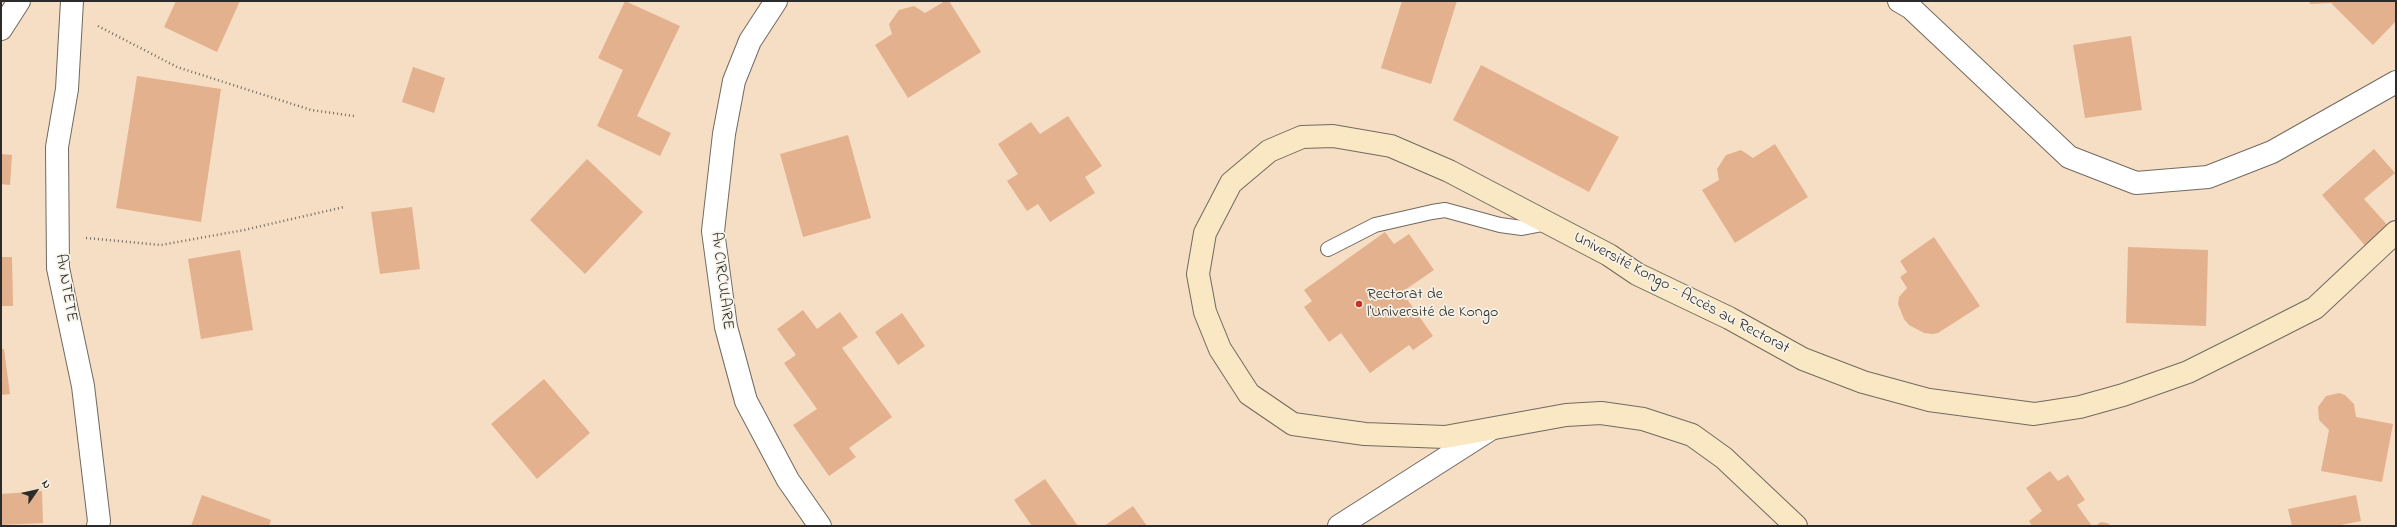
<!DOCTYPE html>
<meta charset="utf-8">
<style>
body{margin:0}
#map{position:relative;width:2397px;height:527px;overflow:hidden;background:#f5dec4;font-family:"Indie Flower",sans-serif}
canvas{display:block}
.frame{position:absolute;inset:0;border:2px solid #2b2b2b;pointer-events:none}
.north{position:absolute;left:16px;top:471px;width:40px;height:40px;-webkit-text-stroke:3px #f7f3e8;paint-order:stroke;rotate:56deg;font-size:11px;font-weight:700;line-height:16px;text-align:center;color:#2b2b2b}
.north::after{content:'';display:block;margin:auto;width:14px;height:18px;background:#2b2b2b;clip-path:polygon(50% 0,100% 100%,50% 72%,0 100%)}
</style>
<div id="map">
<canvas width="2397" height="527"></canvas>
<div class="frame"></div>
<div class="north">N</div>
</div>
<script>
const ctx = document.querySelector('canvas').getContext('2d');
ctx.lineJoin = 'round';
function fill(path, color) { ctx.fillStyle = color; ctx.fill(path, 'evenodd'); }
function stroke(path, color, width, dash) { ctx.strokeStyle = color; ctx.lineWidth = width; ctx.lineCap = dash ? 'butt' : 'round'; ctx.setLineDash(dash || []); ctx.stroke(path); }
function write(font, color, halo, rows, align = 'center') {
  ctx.font = font + ' "Indie Flower",sans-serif'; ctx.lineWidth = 3.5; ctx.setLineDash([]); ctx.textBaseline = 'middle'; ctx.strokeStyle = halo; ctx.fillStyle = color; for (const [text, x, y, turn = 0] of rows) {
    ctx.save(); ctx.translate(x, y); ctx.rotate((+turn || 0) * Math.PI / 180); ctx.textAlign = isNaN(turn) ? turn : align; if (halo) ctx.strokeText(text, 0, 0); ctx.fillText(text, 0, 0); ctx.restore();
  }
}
fill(new Path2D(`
 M 176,1 L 240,1 L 217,52 L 164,27 Z
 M 625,1 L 680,26 L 637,116 L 671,133 L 660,156 L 597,126 L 623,70 L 598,58 Z
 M 945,1 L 949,1 L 981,52 L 908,98 L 875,45 L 892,34 L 889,24 L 899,10 L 914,6 L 925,13 Z
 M 1402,1 L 1457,1 L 1431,84 L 1381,68 Z
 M 2309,1 L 2396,1 L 2396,21 L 2373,45 L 2331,3 L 2310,4 Z
 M 2131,36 L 2142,110 L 2085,118 L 2073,45 Z
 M 1481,65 L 1619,137 L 1589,192 L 1453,120 Z
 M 413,67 L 445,78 L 434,113 L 402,102 Z
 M 137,76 L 221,89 L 201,222 L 116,208 Z
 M 1068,116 L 1102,166 L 1085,177 L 1095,193 L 1050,222 L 1038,204 L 1027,211 L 1007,181 L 1018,174 L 998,144 L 1031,122 L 1040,134 Z
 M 848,135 L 871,218 L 803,237 L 780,154 Z
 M 1775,144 L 1808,197 L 1735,243 L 1702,190 L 1719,180 L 1717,169 L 1726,155 L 1741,150 L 1753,158 Z
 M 2374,149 L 2395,173 L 2364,199 L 2390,228 L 2367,248 L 2322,195 Z
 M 1,154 L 12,155 L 10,185 L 1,184 Z
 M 587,159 L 643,212 L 585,274 L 530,220 Z
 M 412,207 L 420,269 L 380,274 L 371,212 Z
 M 1385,232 L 1394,244 L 1409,234 L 1434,270 L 1402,292 L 1433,336 L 1413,350 L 1409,345 L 1370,373 L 1341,333 L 1329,342 L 1304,307 L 1312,301 L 1304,290 Z
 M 1934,237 L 1980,306 L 1938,333 L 1932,334 L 1924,333 L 1909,325 L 1904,319 L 1898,304 L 1899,297 L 1907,288 L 1900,277 L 1907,272 L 1900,261 Z
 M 2128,247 L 2208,250 L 2206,326 L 2126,323 Z
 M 240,250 L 253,330 L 201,339 L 188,259 Z
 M 1,257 L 12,257 L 13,306 L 1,306 Z
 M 803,310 L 817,329 L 840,312 L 858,337 L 842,348 L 892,417 L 849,448 L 856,457 L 829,476 L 793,425 L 817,409 L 784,363 L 796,355 L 777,329 Z
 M 902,313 L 925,346 L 898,365 L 875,332 Z
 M 1,349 L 4,349 L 10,394 L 1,395 Z
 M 544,379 L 590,433 L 537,479 L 491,424 Z
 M 2339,393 L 2345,395 L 2354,404 L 2356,417 L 2393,424 L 2382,482 L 2321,471 L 2329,430 L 2319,420 L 2318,407 L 2326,396 Z
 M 2050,471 L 2058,481 L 2068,475 L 2085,500 L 2077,505 L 2092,526 L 2032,526 L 2029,521 L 2042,511 L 2026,488 Z
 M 1045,479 L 1078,526 L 1032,526 L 1014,500 Z
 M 42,491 L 43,523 L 1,525 L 1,494 Z
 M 202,495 L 271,520 L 269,526 L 191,526 Z
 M 2356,495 L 2361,521 L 2336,526 L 2292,526 L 2288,509 Z
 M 1133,506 L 1147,526 L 1104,526 Z
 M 2101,522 L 2107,523 L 2112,526 L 2095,526 Z`), '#e4b18e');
const lane = new Path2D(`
 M 1328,249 L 1375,225 L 1432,212 L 1445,210 L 1500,225 L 1522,228 L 1548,223`);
const street = new Path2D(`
 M 72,1 L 67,89 L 57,147 L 58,268 L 83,386 L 99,521 L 98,526
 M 776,1 L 750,41 L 734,81 L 724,134 L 713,231 L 726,327 L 746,401 L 788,480 L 820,526
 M 1899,1 L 1911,8 L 2069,157 L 2136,183 L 2208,177 L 2272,152 L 2396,82
 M 1,29 L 19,1
 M 1339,526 L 1491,429`);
const secondary = new Path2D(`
 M 1796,526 L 1724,458 L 1692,435 L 1643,419 L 1601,413 L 1566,415 L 1445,437 L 1365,434 L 1293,424 L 1249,394 L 1220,349 L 1205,312 L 1198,274 L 1205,233 L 1231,183 L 1269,151 L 1302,137 L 1333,136 L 1391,146 L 1449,171 L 1609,255 L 1637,274 L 1729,318 L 1803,359 L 1863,382 L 1929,400 L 2034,414 L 2080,407 L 2123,395 L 2188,372 L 2244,344 L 2315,308 L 2396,232`);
stroke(lane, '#726a61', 16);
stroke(street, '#726a61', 24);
stroke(secondary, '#726a61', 24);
stroke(new Path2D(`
 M 98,26 L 177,67 L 311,110 L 354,116
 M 86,238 L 161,245 L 244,230 L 344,207`), '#726a61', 2.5, [1, 3]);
stroke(lane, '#fff', 14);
stroke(street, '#fff', 22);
stroke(secondary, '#fae7c3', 22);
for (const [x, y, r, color] of [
 [1359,304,4,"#c8321e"]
]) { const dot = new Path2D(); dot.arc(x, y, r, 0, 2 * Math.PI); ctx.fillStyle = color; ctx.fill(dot); stroke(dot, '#f7f3e8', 1.5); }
write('16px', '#2b2b2b', '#f7f3e8', [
 ["Av CIRCULAIRE",721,281,83],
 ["Av NTETE",65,288,80],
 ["Université Kongo - Accès au Rectorat",1681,294,28]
]);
write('16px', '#2b2b2b', '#f7f3e8', [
 ["Rectorat de",1367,295],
 ["l'Université de Kongo",1367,313]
], 'left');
</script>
